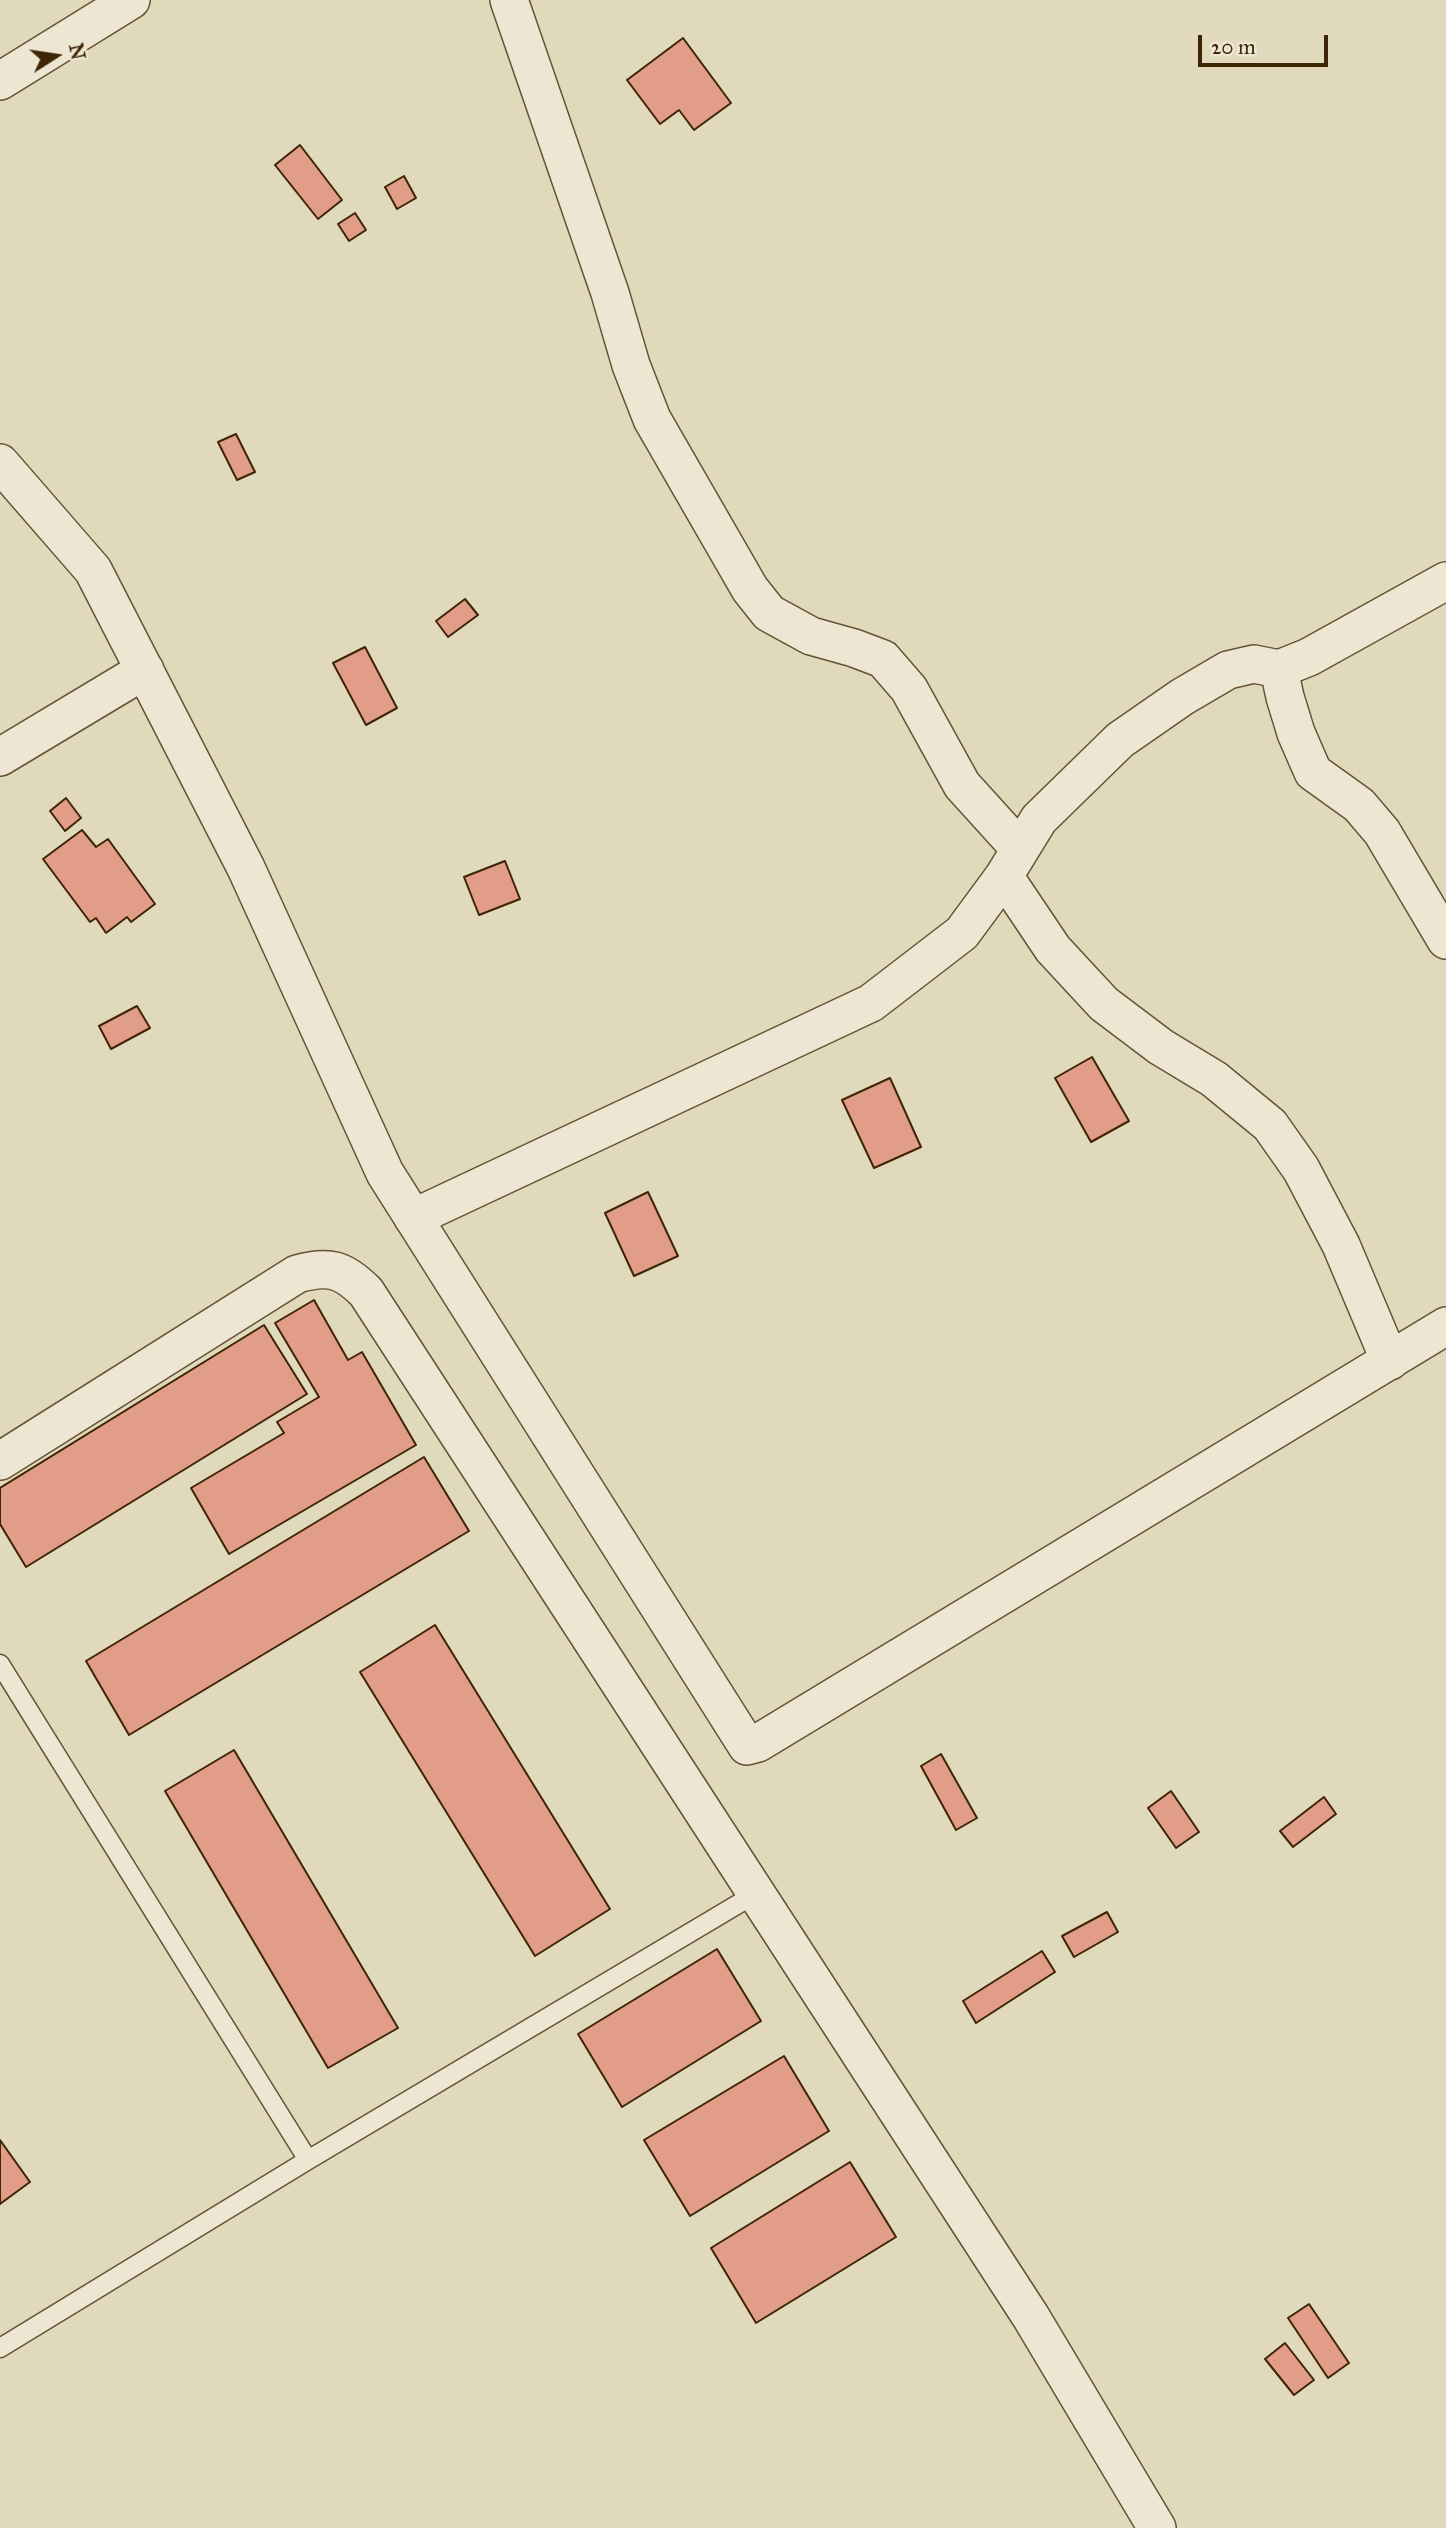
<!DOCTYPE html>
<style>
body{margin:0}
#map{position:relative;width:1446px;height:2528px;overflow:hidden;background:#e1d9bc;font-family:"IM FELL Great Primer",serif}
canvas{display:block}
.north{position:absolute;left:21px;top:21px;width:70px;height:70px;-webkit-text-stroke:5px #ece6d3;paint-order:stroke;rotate:78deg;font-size:19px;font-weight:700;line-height:28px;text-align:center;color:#3d2505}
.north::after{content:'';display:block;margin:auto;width:24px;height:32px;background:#3d2505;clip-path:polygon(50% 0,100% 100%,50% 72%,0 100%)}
.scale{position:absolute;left:1198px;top:35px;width:130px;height:32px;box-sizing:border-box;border:4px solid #3d2505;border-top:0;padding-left:9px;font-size:21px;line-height:24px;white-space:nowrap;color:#3d2505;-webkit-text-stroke:5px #ece6d3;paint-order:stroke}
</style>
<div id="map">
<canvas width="1446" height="2528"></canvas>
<div class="north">N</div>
<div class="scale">20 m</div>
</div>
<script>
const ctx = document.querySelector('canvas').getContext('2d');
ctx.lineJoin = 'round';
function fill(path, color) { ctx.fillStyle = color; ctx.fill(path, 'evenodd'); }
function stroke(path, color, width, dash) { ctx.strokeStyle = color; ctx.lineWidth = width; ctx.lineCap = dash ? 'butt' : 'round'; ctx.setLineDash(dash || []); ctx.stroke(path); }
const building = new Path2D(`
 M 683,38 L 731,103 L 694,130 L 679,110 L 660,124 L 627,80 Z
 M 300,145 L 342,200 L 318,219 L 275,165 Z
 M 404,176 L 416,198 L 397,209 L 385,187 Z
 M 355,213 L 366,230 L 349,241 L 338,224 Z
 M 236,434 L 255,472 L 237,480 L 218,442 Z
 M 465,599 L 478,615 L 448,637 L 436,621 Z
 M 365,647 L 397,708 L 366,725 L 333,663 Z
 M 66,798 L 81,818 L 65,831 L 50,811 Z
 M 82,830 L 96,847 L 108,839 L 155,904 L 131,922 L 127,917 L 106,933 L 96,918 L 90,922 L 43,859 Z
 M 505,861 L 520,899 L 479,915 L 464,877 Z
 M 137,1006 L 150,1028 L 111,1049 L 99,1026 Z
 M 1092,1057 L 1129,1121 L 1091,1142 L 1055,1078 Z
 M 890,1078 L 921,1147 L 874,1168 L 842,1100 Z
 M 648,1192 L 678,1256 L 634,1276 L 605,1213 Z
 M 314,1300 L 348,1360 L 362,1352 L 416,1445 L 229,1554 L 191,1488 L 284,1433 L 277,1422 L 319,1397 L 275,1323 Z
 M 264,1325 L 307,1394 L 26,1567 L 0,1524 L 0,1488 Z
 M 424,1457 L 469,1531 L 129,1735 L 86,1661 Z
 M 435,1625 L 610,1909 L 535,1956 L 360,1672 Z
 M 234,1750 L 398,2028 L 328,2068 L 165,1791 Z
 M 941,1754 L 977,1818 L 956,1830 L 921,1766 Z
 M 1171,1791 L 1199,1832 L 1176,1848 L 1148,1808 Z
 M 1324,1797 L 1336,1814 L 1293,1847 L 1280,1831 Z
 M 1107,1912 L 1118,1932 L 1074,1957 L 1062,1936 Z
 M 717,1949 L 761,2021 L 622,2107 L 578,2034 Z
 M 1042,1951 L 1055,1972 L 976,2023 L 963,2001 Z
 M 784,2056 L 829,2131 L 690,2216 L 644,2140 Z
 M 0,2140 L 30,2182 L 0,2204 Z
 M 850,2162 L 896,2237 L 756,2323 L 711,2248 Z
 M 1309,2304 L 1349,2363 L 1328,2378 L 1288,2318 Z
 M 1285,2343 L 1314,2380 L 1294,2395 L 1265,2359 Z`);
fill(building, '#e29d89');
stroke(building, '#3d2505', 2);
const service = new Path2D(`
 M 0,1664 L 308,2160
 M 0,2348 L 308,2160 L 755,1894`);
const minor = new Path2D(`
 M 509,0 L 610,293 L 631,365 L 652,419 L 750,589 L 769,613 L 811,636 L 854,648 L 883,659 L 909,689 L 962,785 L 1020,849
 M 0,81 L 131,0
 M 0,463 L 93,570 L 246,868 L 385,1173 L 747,1746 L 758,1743 L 1446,1326
 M 1279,669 L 1285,697 L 1296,733 L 1313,772 L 1359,805 L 1382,832 L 1446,940
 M 0,757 L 145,670
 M 1004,876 L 1053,949 L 1104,1004 L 1161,1047 L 1214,1079 L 1270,1125 L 1301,1169 L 1341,1245 L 1390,1361
 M 413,1218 L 871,1003 L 962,933 L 1004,876 L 1039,819 L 1120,740 L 1182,697 L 1228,670 L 1254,664 L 1279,669 L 1309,657 L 1446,581
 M 0,1461 L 297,1274 C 329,1265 343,1269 366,1292 L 1031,2317 L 1157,2528`);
stroke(service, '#665233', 21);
stroke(minor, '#665233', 40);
stroke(service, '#ece6d3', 18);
stroke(minor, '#ece6d3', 37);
</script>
